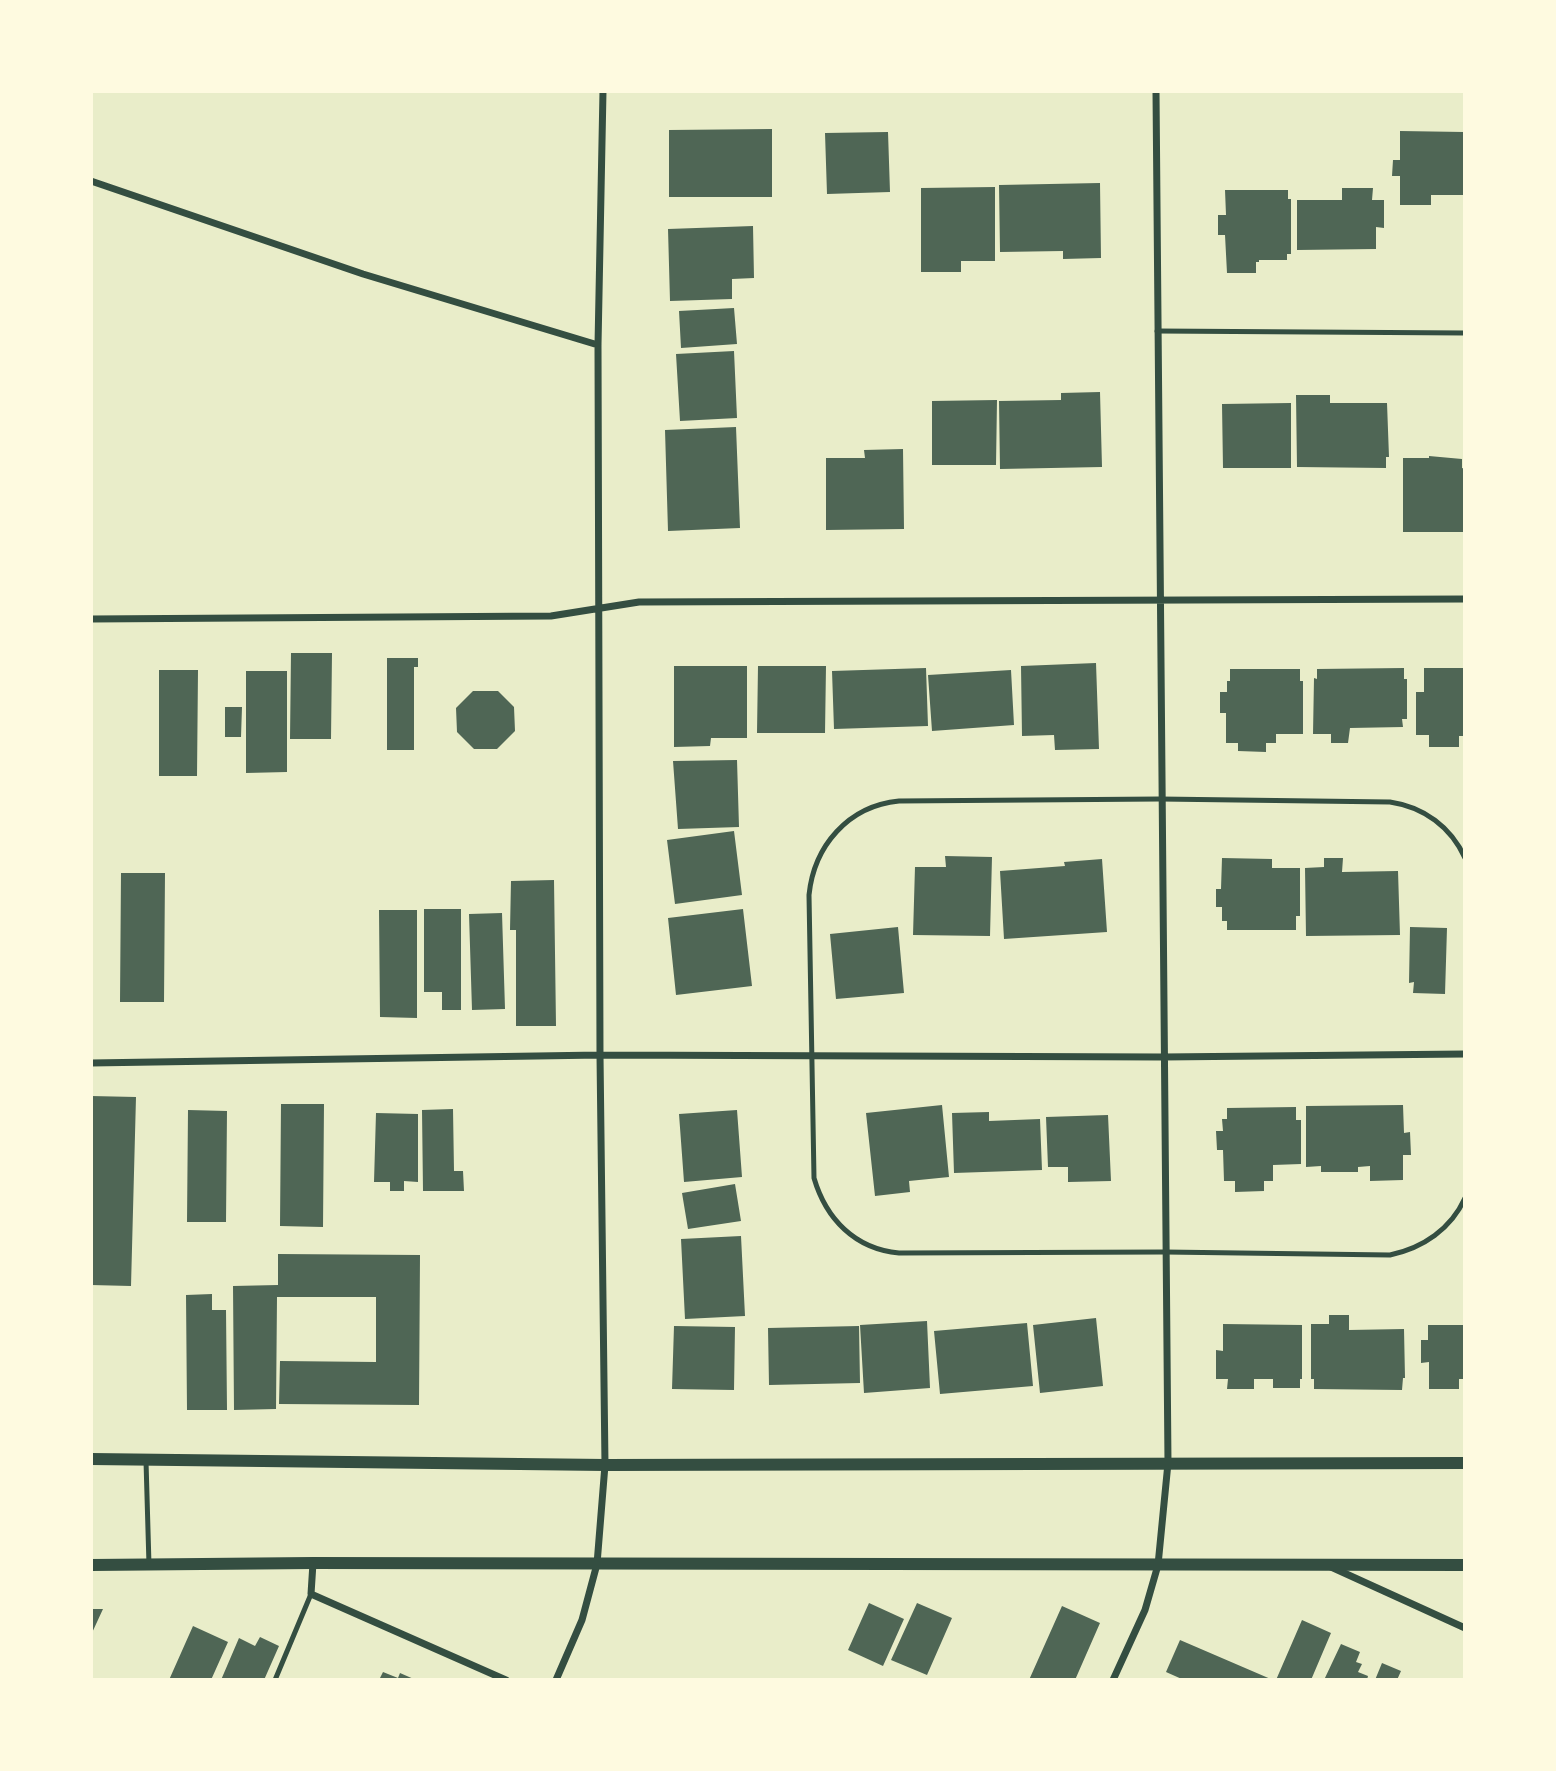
<!DOCTYPE html>
<style>
body{margin:0}
#map{position:relative;width:1556px;height:1771px;overflow:hidden;background:#e9edc9;font-family:Cabin,sans-serif}
canvas{display:block}
.frame{position:absolute;inset:0;border:93px solid #fefae0;pointer-events:none}
</style>
<div id="map">
<canvas width="1556" height="1771"></canvas>
<div class="frame"></div>
</div>
<script>
const ctx = document.querySelector('canvas').getContext('2d');
ctx.lineJoin = 'round';
function fill(path, color) { ctx.fillStyle = color; ctx.fill(path, 'evenodd'); }
function stroke(path, color, width, dash) { ctx.strokeStyle = color; ctx.lineWidth = width; ctx.lineCap = dash ? 'butt' : 'round'; ctx.setLineDash(dash || []); ctx.stroke(path); }
fill(new Path2D(`
 M 772,129 L 772,197 L 669,197 L 669,130 Z
 M 1400,131 L 1464,132 L 1463,195 L 1431,195 L 1431,205 L 1400,205 L 1400,176 L 1392,176 L 1393,160 L 1400,160 Z
 M 888,132 L 890,192 L 827,194 L 825,133 Z
 M 1100,183 L 1101,258 L 1063,259 L 1063,251 L 1000,252 L 999,185 Z
 M 995,187 L 995,261 L 961,261 L 961,272 L 921,272 L 921,188 Z
 M 1342,188 L 1373,188 L 1372,200 L 1384,200 L 1384,228 L 1376,227 L 1376,249 L 1297,250 L 1297,200 L 1342,200 Z
 M 1225,190 L 1288,190 L 1288,199 L 1291,199 L 1291,254 L 1287,254 L 1287,260 L 1259,260 L 1259,262 L 1256,262 L 1256,273 L 1227,273 L 1225,235 L 1218,235 L 1218,215 L 1226,215 Z
 M 753,226 L 754,278 L 732,279 L 732,299 L 670,301 L 668,229 Z
 M 734,308 L 737,344 L 681,348 L 679,311 Z
 M 734,351 L 737,418 L 680,421 L 676,354 Z
 M 1100,392 L 1102,467 L 1000,469 L 999,401 L 1061,400 L 1061,393 Z
 M 1296,395 L 1330,395 L 1330,403 L 1387,403 L 1389,457 L 1386,457 L 1386,468 L 1297,467 Z
 M 997,400 L 996,465 L 932,465 L 932,401 Z
 M 1291,403 L 1291,468 L 1223,468 L 1222,404 Z
 M 736,427 L 740,528 L 668,531 L 665,430 Z
 M 903,449 L 904,529 L 826,530 L 826,458 L 865,458 L 864,450 Z
 M 1429,456 L 1462,459 L 1462,468 L 1465,469 L 1463,532 L 1403,532 L 1403,458 L 1429,458 Z
 M 291,653 L 332,653 L 331,739 L 290,739 Z
 M 387,658 L 418,658 L 418,667 L 414,667 L 414,750 L 387,750 Z
 M 1096,663 L 1099,749 L 1055,750 L 1054,735 L 1022,736 L 1021,666 Z
 M 674,666 L 747,666 L 747,738 L 711,738 L 710,746 L 674,747 Z
 M 758,666 L 826,666 L 825,733 L 757,733 Z
 M 926,668 L 928,726 L 834,729 L 832,671 Z
 M 1404,668 L 1404,679 L 1407,679 L 1407,719 L 1402,719 L 1403,727 L 1350,728 L 1348,743 L 1331,743 L 1331,734 L 1313,734 L 1314,678 L 1317,679 L 1317,669 Z
 M 1424,668 L 1465,668 L 1465,736 L 1459,736 L 1459,747 L 1429,747 L 1429,735 L 1416,735 L 1416,692 L 1424,692 Z
 M 1230,669 L 1300,669 L 1300,681 L 1303,681 L 1303,734 L 1276,734 L 1276,743 L 1266,743 L 1266,752 L 1238,751 L 1238,743 L 1226,743 L 1226,713 L 1220,713 L 1220,692 L 1227,692 L 1227,681 L 1230,681 Z
 M 159,670 L 198,670 L 197,776 L 159,776 Z
 M 1011,670 L 1014,725 L 932,731 L 928,675 Z
 M 246,671 L 287,671 L 287,772 L 246,773 Z
 M 473,691 L 498,691 L 514,707 L 515,731 L 497,749 L 474,749 L 457,732 L 456,708 Z
 M 225,707 L 242,707 L 241,737 L 225,737 Z
 M 737,760 L 739,827 L 678,829 L 673,761 Z
 M 734,831 L 742,895 L 675,904 L 667,840 Z
 M 945,856 L 992,857 L 990,936 L 913,935 L 915,867 L 946,867 Z
 M 1222,858 L 1272,859 L 1272,868 L 1300,868 L 1300,916 L 1296,916 L 1296,930 L 1227,930 L 1227,921 L 1222,921 L 1222,907 L 1216,907 L 1216,889 L 1221,889 Z
 M 1324,858 L 1343,858 L 1342,872 L 1398,871 L 1400,935 L 1306,936 L 1305,868 L 1324,867 Z
 M 1102,859 L 1107,932 L 1004,939 L 1000,871 L 1065,866 L 1064,862 Z
 M 121,873 L 165,873 L 164,1002 L 120,1002 Z
 M 554,880 L 556,1026 L 516,1026 L 516,930 L 510,930 L 511,881 Z
 M 424,909 L 461,909 L 461,1010 L 442,1010 L 442,992 L 424,992 Z
 M 743,909 L 752,986 L 676,995 L 668,918 Z
 M 379,910 L 417,910 L 417,1018 L 380,1017 Z
 M 502,913 L 505,1009 L 472,1010 L 469,914 Z
 M 898,927 L 904,993 L 836,999 L 830,934 Z
 M 1410,927 L 1447,928 L 1445,994 L 1413,993 L 1414,982 L 1409,983 Z
 M 91,1096 L 136,1097 L 131,1286 L 91,1285 Z
 M 281,1104 L 324,1104 L 323,1227 L 280,1226 Z
 M 942,1105 L 949,1177 L 909,1181 L 910,1192 L 875,1196 L 866,1113 Z
 M 1403,1105 L 1404,1133 L 1410,1132 L 1411,1155 L 1403,1155 L 1403,1180 L 1370,1181 L 1370,1166 L 1358,1167 L 1358,1172 L 1321,1172 L 1321,1166 L 1306,1167 L 1306,1106 Z
 M 1296,1107 L 1296,1120 L 1301,1120 L 1301,1164 L 1273,1165 L 1273,1181 L 1264,1181 L 1264,1191 L 1235,1192 L 1235,1181 L 1224,1181 L 1223,1150 L 1217,1150 L 1216,1131 L 1223,1131 L 1222,1119 L 1227,1119 L 1227,1108 Z
 M 453,1109 L 454,1171 L 463,1171 L 464,1191 L 423,1191 L 422,1110 Z
 M 188,1110 L 227,1111 L 226,1222 L 187,1222 Z
 M 737,1110 L 742,1177 L 684,1182 L 679,1114 Z
 M 989,1112 L 989,1121 L 1040,1119 L 1042,1170 L 954,1173 L 952,1113 Z
 M 376,1113 L 418,1114 L 418,1182 L 404,1181 L 404,1191 L 390,1191 L 390,1182 L 374,1182 Z
 M 1108,1115 L 1111,1181 L 1068,1182 L 1068,1167 L 1048,1167 L 1046,1117 Z
 M 735,1184 L 741,1221 L 688,1229 L 682,1193 Z
 M 741,1236 L 745,1316 L 685,1319 L 681,1239 Z
 M 278,1254 L 420,1255 L 419,1405 L 279,1404 L 280,1361 L 376,1362 L 376,1297 L 277,1297 L 276,1409 L 234,1410 L 233,1286 L 278,1285 Z
 M 212,1294 L 212,1310 L 226,1310 L 227,1410 L 187,1410 L 186,1295 Z
 M 1329,1315 L 1349,1315 L 1349,1330 L 1404,1329 L 1405,1378 L 1403,1378 L 1402,1390 L 1314,1389 L 1314,1379 L 1311,1379 L 1311,1324 L 1329,1324 Z
 M 1096,1318 L 1103,1386 L 1040,1393 L 1033,1325 Z
 M 927,1321 L 930,1388 L 864,1393 L 860,1325 Z
 M 1027,1323 L 1033,1386 L 940,1394 L 934,1331 Z
 M 1223,1324 L 1302,1325 L 1302,1379 L 1300,1379 L 1300,1388 L 1273,1388 L 1273,1379 L 1254,1379 L 1254,1389 L 1227,1389 L 1228,1379 L 1216,1379 L 1216,1350 L 1223,1351 Z
 M 1428,1325 L 1465,1325 L 1465,1379 L 1459,1379 L 1459,1389 L 1429,1389 L 1429,1362 L 1421,1363 L 1421,1340 L 1428,1340 Z
 M 674,1326 L 735,1327 L 734,1390 L 672,1389 Z
 M 859,1326 L 860,1383 L 769,1385 L 768,1328 Z
 M 869,1603 L 904,1619 L 883,1666 L 848,1650 Z
 M 917,1603 L 952,1618 L 927,1675 L 891,1660 Z
 M 1062,1606 L 1100,1623 L 1075,1680 L 1029,1680 Z
 M 91,1609 L 103,1609 L 91,1635 Z
 M 1302,1620 L 1331,1633 L 1311,1680 L 1276,1680 Z
 M 193,1626 L 228,1642 L 211,1680 L 169,1680 Z
 M 260,1637 L 279,1646 L 264,1680 L 221,1680 L 239,1638 L 255,1646 Z
 M 1180,1640 L 1273,1680 L 1184,1680 L 1166,1672 Z
 M 1341,1644 L 1360,1652 L 1356,1662 L 1362,1664 L 1358,1672 L 1368,1676 L 1367,1680 L 1324,1680 Z
 M 1382,1663 L 1401,1671 L 1397,1680 L 1375,1680 Z
 M 383,1672 L 398,1678 L 400,1673 L 416,1680 L 379,1680 Z`), '#4f6655');
stroke(new Path2D(`
 M 1157,331 L 1465,333
 M 1465,858 C 1451,827 1424,807 1390,802 L 1160,799 L 899,801 C 848,806 814,846 809,895 L 814,1178 C 826,1219 855,1249 899,1253 L 1165,1252 L 1390,1255 C 1423,1248 1451,1229 1465,1198
 M 146,1461 L 149,1565
 M 275,1680 L 311,1594`), '#344e41', 5);
stroke(new Path2D(`
 M 91,181 L 363,274 L 598,345
 M 91,619 L 551,616 L 639,602 L 1465,599
 M 91,1063 L 600,1055 L 1163,1057 L 1465,1054
 M 313,1563 L 311,1594 L 506,1680
 M 1331,1567 L 1465,1628
 M 556,1680 L 582,1620 L 597,1564 L 605,1465 L 600,1055 L 598,345 L 603,91
 M 1113,1680 L 1145,1610 L 1158,1565 L 1168,1463 L 1156,91`), '#344e41', 7);
stroke(new Path2D(`
 M 91,1459 L 605,1465 L 1465,1463
 M 91,1565 L 313,1563 L 1465,1565`), '#344e41', 12);
</script>
